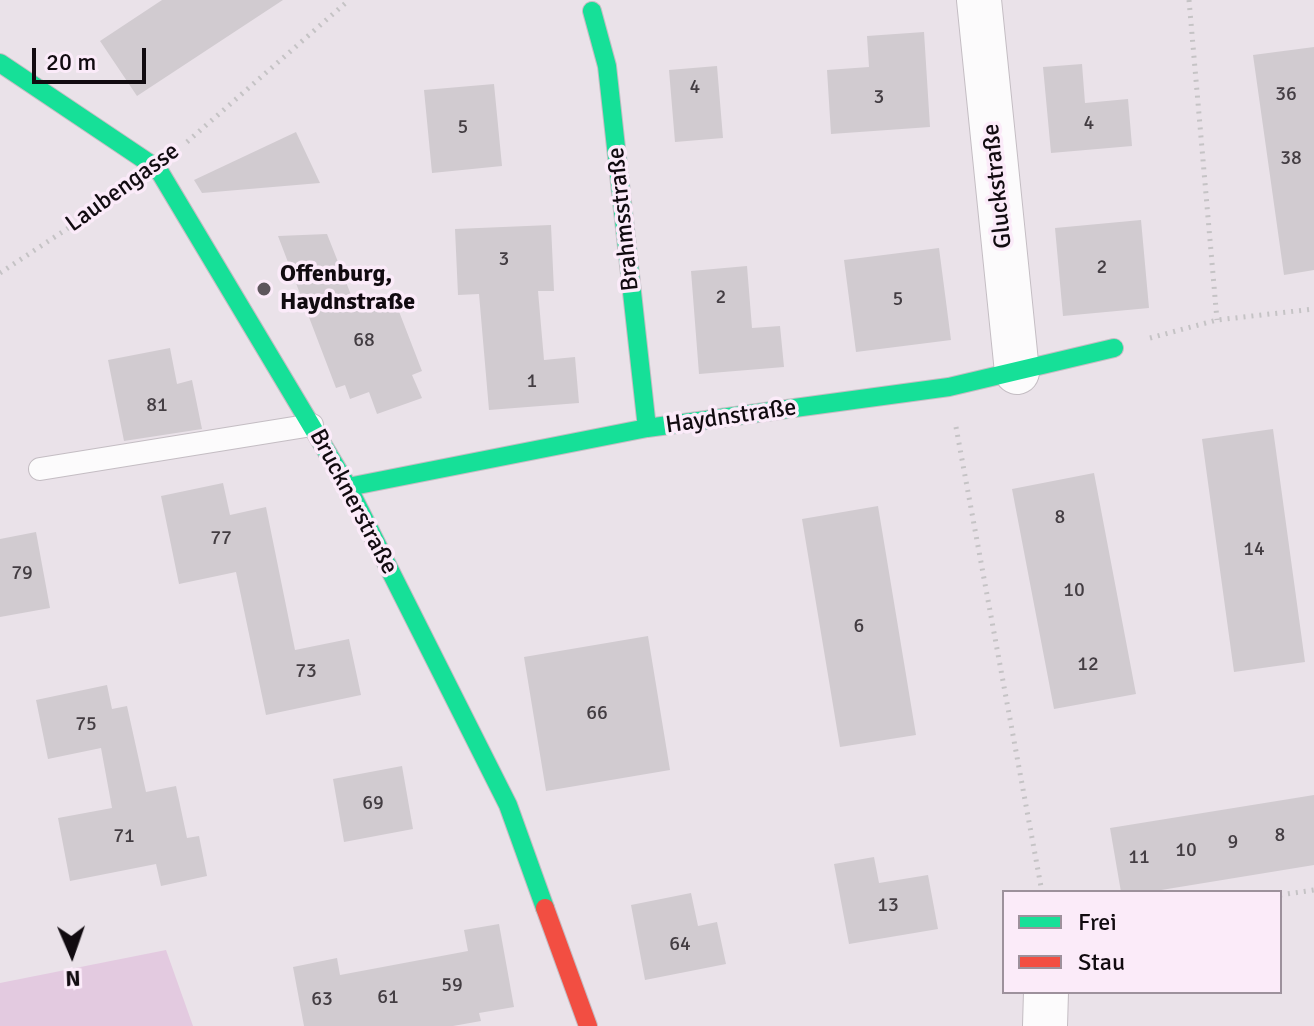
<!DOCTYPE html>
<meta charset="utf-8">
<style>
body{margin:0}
#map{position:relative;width:1314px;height:1026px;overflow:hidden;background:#eae2e9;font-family:Signika,sans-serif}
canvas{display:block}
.legend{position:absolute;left:1002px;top:890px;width:280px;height:104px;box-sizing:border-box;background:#fbebf9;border:2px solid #9d919c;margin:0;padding:10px 14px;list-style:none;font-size:24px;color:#110b10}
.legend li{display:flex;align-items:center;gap:16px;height:40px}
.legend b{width:40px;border:2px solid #9d919c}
.north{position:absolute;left:32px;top:914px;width:80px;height:80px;-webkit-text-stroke:6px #fbebf9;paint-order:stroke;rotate:178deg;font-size:22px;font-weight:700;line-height:32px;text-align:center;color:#110b10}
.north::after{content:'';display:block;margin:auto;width:28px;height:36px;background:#110b10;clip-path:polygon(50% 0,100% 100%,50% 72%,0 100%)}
.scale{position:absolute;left:32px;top:48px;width:114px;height:36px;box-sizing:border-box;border:4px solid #110b10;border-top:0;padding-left:10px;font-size:24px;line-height:28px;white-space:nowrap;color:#110b10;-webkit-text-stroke:6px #fbebf9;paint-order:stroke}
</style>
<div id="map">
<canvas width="1314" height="1026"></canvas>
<ul class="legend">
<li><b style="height:10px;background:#16e098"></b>Frei</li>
<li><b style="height:10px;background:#f24e42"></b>Stau</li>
</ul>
<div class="north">N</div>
<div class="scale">20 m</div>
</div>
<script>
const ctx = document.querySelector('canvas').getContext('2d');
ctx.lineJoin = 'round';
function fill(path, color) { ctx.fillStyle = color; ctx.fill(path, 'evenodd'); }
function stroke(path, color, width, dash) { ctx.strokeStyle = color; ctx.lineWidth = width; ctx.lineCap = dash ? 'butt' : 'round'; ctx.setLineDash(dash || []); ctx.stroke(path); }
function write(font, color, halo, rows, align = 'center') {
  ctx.font = font + ' Signika,sans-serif'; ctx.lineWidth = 7; ctx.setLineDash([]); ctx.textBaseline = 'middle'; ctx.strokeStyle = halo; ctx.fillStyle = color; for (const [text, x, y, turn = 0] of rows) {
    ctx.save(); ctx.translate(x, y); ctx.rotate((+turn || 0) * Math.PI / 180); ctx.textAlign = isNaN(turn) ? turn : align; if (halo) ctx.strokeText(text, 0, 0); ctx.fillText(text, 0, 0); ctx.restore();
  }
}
fill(new Path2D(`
 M 166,950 L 193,1026 L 0,1026 L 0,983 Z`), '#e3cae0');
fill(new Path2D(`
 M 162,0 L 283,0 L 137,96 L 100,41 Z
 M 924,32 L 930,127 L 831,134 L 827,70 L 869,67 L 867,36 Z
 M 1314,47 L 1314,270 L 1284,275 L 1253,55 Z
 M 1082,64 L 1085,103 L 1128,99 L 1132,146 L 1051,153 L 1043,67 Z
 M 717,66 L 723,138 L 675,142 L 669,70 Z
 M 494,84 L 502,166 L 432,173 L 424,90 Z
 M 296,132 L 320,183 L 202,193 L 194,180 Z
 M 1141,220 L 1149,308 L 1063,316 L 1055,228 Z
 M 551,225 L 554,291 L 538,291 L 544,360 L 575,357 L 579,403 L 489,410 L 479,294 L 458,295 L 455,229 Z
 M 327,234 L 357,310 L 393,296 L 422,371 L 412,375 L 422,398 L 377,414 L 369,392 L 350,399 L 345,385 L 336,388 L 278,236 Z
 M 939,248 L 951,340 L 856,352 L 844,260 Z
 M 747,266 L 752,328 L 780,326 L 784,367 L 699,374 L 691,271 Z
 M 170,348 L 177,384 L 192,380 L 202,429 L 124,441 L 108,360 Z
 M 1273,429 L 1305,662 L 1234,672 L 1202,439 Z
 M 1094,473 L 1136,694 L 1054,709 L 1012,489 Z
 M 223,483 L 230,515 L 266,507 L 295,650 L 349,639 L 361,695 L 266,715 L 236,572 L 179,584 L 161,496 Z
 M 878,506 L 916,735 L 840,747 L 802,519 Z
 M 36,532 L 50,608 L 0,617 L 0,539 Z
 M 648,636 L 670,770 L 546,791 L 524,657 Z
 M 107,685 L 112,709 L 127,706 L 146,792 L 176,786 L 187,838 L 199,836 L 207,876 L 161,886 L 156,864 L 70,881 L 58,818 L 112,808 L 101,748 L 48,759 L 36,700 Z
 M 402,766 L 413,829 L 344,842 L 333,779 Z
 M 1314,795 L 1314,865 L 1149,892 L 1121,892 L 1110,828 Z
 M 874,857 L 879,883 L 928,875 L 938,929 L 849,944 L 834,864 Z
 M 691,893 L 698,926 L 717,922 L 726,964 L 645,980 L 631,905 Z
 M 499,924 L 514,1007 L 479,1013 L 481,1021 L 453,1026 L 304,1026 L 293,967 L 337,958 L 340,975 L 468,951 L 464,930 Z`), '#d1cbd0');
const lane = new Path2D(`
 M 40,469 L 312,425`);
const street = new Path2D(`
 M 979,0 L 1017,372
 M 1045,1026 L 1046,992`);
const fast = new Path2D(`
 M 592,11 L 607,66 L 647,428
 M 0,63 L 158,169 L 348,487 L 508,805 L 545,908
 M 348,487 L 647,428 L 949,387 L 1114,348`);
const jam = new Path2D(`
 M 545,908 L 588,1026`);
stroke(lane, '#c4bdc3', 24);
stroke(street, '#c4bdc3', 46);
stroke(fast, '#c4bdc3', 20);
stroke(jam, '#c4bdc3', 20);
stroke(new Path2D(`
 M 1189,0 L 1217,320
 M 187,142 L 349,0
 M 0,273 L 123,192
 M 1150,338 L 1217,320 L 1314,309
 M 956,427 L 1042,892
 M 1280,895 L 1314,890`), '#c5c3c5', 5, [2, 6]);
stroke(lane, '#fcfbfc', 22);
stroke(street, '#fcfbfc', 44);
stroke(fast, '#16e098', 18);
stroke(jam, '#f24e42', 18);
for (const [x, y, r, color] of [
 [264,289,8,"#5d565c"]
]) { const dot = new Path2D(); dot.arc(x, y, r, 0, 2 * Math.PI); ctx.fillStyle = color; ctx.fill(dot); stroke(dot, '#fbebf9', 3); }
write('20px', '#433d42', null, [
 ["4",695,88],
 ["36",1286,95],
 ["3",879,98],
 ["4",1089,124],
 ["5",463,128],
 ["38",1291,159],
 ["3",504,260],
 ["2",1102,268],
 ["2",721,298],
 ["5",898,300],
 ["68",364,341],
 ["1",532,382],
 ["81",157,406],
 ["8",1060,518],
 ["77",221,539],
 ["14",1254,550],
 ["79",22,574],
 ["10",1074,591],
 ["6",859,627],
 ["12",1088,665],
 ["73",306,672],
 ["66",597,714],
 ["75",86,725],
 ["69",373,804],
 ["8",1280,836],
 ["71",124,837],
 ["9",1233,843],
 ["10",1186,851],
 ["11",1139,858],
 ["13",888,906],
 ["64",680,945],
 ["59",452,986],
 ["61",388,998],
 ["63",322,1000]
]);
write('24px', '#110b10', '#fbebf9', [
 ["Gluckstraße",998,186,-96],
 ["Laubengasse",123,188,-36],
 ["Brahmsstraße",624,219,-96],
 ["Haydnstraße",731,417,-8],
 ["Brucknerstraße",353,502,62]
]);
write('bold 24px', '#110b10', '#fbebf9', [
 ["Offenburg,",280,275],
 ["Haydnstraße",280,303]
], 'left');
</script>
